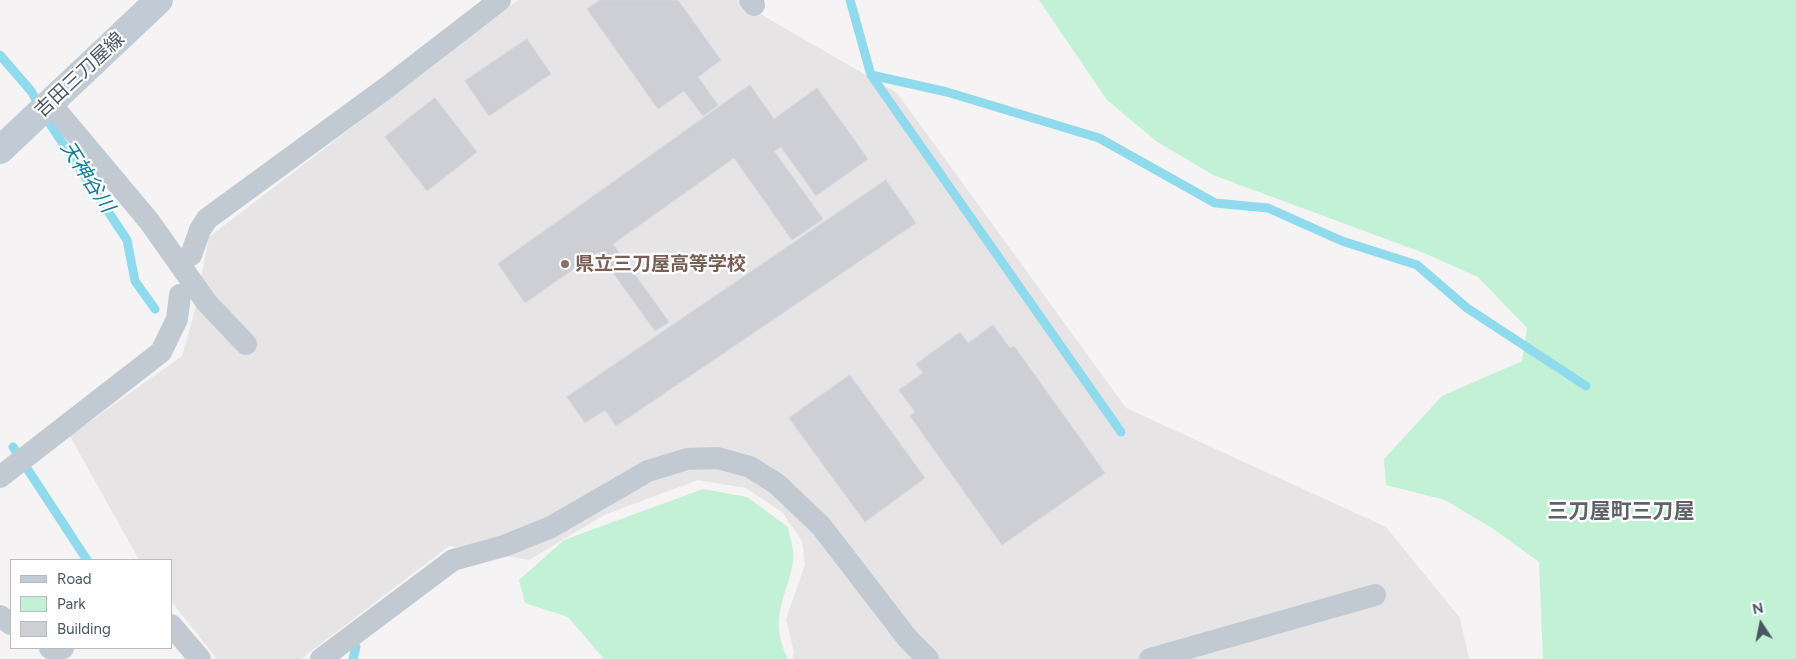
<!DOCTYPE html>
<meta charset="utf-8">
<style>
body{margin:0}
#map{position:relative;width:1796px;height:659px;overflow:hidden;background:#f5f3f3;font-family:Figtree,sans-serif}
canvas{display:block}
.legend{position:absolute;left:10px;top:559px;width:162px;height:90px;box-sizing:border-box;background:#fff;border:1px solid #b7bbc0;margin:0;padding:6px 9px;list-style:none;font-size:15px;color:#4a5661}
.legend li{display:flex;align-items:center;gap:10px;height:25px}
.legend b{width:25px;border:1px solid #b7bbc0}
.north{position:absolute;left:1736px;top:599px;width:50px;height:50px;-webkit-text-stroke:4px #fff;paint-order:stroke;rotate:349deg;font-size:14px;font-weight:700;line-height:20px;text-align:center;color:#4a5661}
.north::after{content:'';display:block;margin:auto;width:18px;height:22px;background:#4a5661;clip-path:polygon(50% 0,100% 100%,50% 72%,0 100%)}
</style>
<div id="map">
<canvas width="1796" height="659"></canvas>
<ul class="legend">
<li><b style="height:6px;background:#c1cbd6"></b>Road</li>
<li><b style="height:14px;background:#c3f1d5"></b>Park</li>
<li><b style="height:14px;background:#cdcfd5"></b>Building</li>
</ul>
<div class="north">N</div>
</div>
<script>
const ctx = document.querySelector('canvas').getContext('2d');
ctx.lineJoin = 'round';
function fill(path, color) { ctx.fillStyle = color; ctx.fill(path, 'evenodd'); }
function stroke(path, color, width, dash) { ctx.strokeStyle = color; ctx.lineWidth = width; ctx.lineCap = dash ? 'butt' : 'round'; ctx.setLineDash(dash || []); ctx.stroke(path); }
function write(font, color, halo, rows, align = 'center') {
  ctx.font = font + ' Figtree,"Noto Sans JP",sans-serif'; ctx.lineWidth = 4.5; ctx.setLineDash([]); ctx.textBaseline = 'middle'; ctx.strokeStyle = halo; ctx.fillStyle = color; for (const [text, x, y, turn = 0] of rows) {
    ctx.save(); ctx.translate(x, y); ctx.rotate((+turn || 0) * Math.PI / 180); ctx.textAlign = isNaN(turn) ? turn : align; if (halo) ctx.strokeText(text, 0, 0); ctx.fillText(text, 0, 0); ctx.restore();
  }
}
fill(new Path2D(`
 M 518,0 L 736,0 L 897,93 L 1126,408 L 1386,527 L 1460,618 L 1469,659 L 793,659 L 794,652 L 786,619 L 805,565 L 802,541 L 782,512 L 746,488 L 698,480 L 604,515 L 529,560 L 449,546 L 301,659 L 217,659 L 171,601 L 171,560 L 139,560 L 70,436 L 182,356 L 193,318 L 209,237 Z`), '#e6e4e5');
fill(new Path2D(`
 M 1039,0 L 1796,0 L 1796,659 L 1543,659 L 1539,562 L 1492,528 L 1445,500 L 1386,485 L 1384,459 L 1442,396 L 1522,361 L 1527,328 L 1478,277 L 1424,253 L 1213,175 L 1156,141 L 1107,100 Z
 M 703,489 L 747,497 L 788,527 C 790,537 795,552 793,562 C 786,599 768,619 788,659 L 604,659 L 568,617 L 525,603 L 519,580 L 564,540 Z`), '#c3f1d5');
stroke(new Path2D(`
 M 850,0 L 871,75 L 1121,432
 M 0,55 L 31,91 L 50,124 L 127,240 L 135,281 L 155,309
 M 871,75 L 947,92 L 1099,138 L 1215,203 L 1268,208 L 1342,241 L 1417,265 L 1467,308 L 1586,386
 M 13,447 L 87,560
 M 353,659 L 356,647`), '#90daee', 9);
const building = new Path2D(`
 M 600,0 L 678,0 L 721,60 L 698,77 L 718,105 L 703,116 L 684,91 L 658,109 L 587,9 Z
 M 527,39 L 551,74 L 489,116 L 465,81 Z
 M 750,85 L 774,119 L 817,88 L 868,159 L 816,196 L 781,147 L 774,151 L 823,219 L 792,240 L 734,158 L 613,244 L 669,322 L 655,331 L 598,252 L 525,303 L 498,264 Z
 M 435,98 L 477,152 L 427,191 L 385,137 Z
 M 886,180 L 916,223 L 616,426 L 605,410 L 585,423 L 567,397 Z
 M 993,325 L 1010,348 L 1014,346 L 1105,473 L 1002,545 L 910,416 L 915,412 L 899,390 L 923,373 L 916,364 L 960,332 L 968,343 Z
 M 850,375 L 925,478 L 865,522 L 789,418 Z`);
fill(building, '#cdcfd5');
stroke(building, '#d7d9de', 1);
stroke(new Path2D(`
 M 750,0 L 754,5
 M 50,103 L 149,221 L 207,303 L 246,344
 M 191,255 L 200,230 L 207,219 L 386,88 L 500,0
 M 0,477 L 161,352 L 177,319 L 180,295
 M 0,616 L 11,624
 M 171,625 L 200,659
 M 50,648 L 63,648
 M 321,659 L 453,560 L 504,546 L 551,527 L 648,471 L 687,459 L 718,458 L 750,467 L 777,484 L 821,526 L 908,639 L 928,659
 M 1150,659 L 1375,595`), '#c1cad2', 22);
stroke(new Path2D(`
 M 0,150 L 159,0`), '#c1cbd6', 28);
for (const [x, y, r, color] of [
 [565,264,5,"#8d6e63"]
]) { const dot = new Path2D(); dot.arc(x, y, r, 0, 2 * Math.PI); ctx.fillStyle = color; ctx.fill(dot); stroke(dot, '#fff', 2); }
write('19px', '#4a5661', '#fff', [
 ["吉田三刀屋線",80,75,-43]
]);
write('bold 19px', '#785e54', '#fff', [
 ["県立三刀屋高等学校",575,264]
], 'left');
write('italic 20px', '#0c7c9b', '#fff', [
 ["天神谷川",87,177,57]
]);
write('bold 21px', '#5f6368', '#fff', [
 ["三刀屋町三刀屋",1621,512]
]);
</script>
